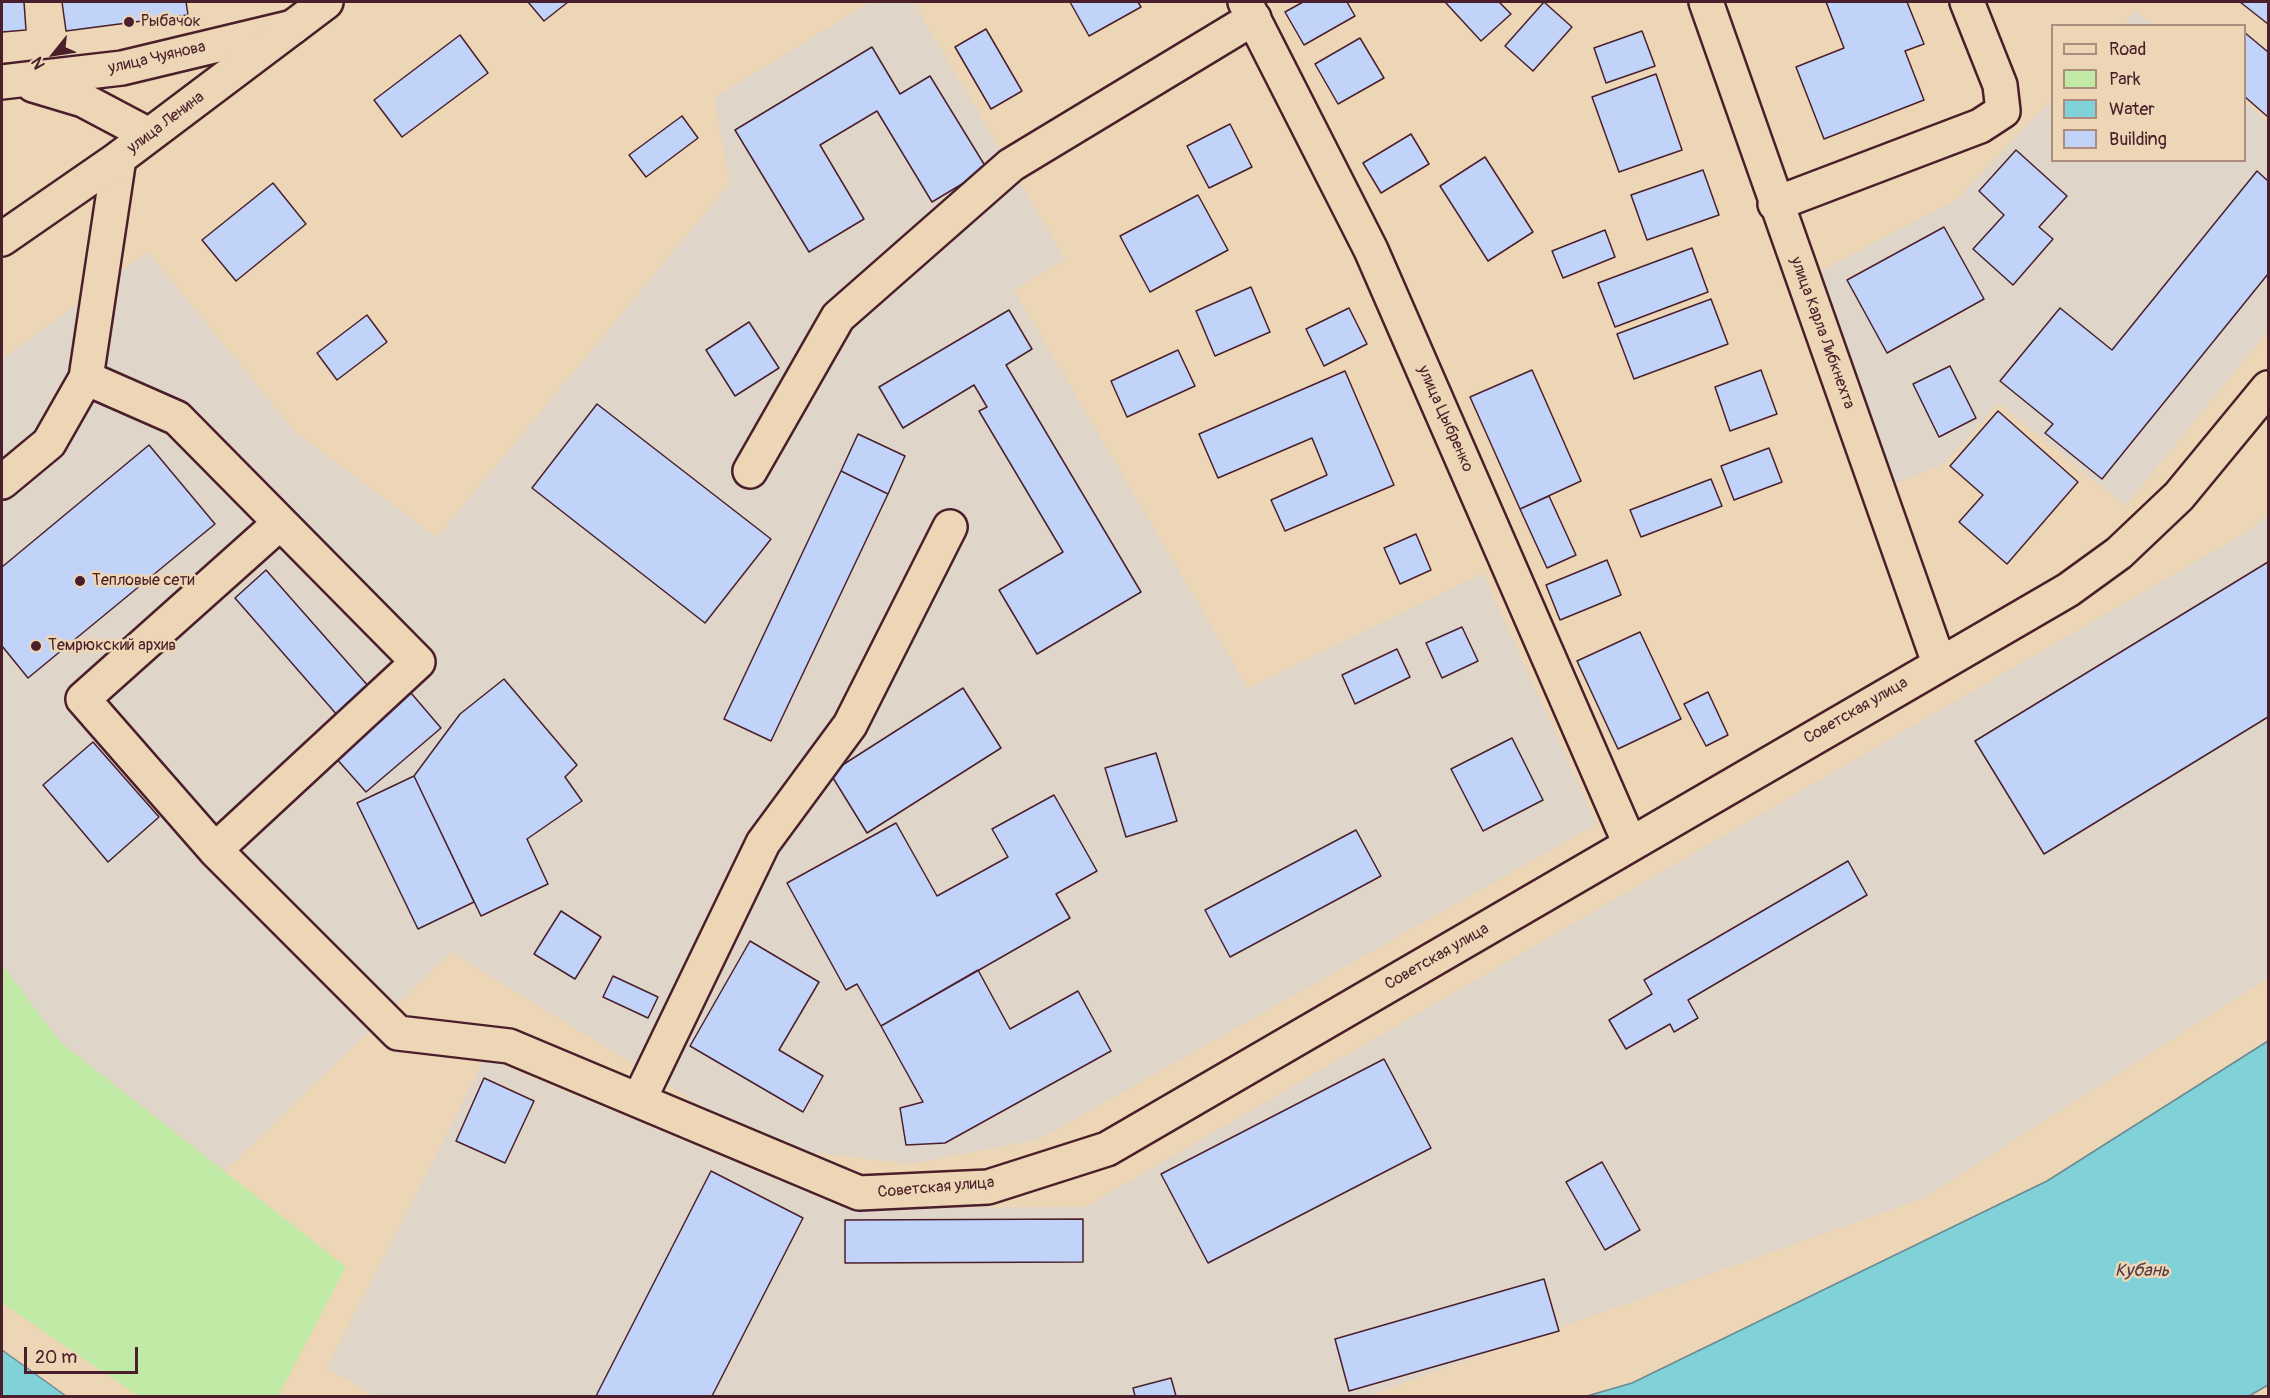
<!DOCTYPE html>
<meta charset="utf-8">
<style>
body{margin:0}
#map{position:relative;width:2270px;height:1398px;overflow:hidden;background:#edd6b5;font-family:Pangolin,sans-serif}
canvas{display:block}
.frame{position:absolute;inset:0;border:3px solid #4a1f2b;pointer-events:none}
.legend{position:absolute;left:2051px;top:24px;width:195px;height:138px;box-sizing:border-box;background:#edd6b5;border:2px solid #ac8d7e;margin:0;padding:8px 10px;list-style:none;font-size:18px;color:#4a1f2b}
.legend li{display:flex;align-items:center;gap:12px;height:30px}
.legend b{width:30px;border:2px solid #ac8d7e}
.north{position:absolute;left:24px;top:24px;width:60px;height:60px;-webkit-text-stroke:4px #edd6b5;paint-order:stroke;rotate:240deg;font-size:16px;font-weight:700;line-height:24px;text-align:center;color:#4a1f2b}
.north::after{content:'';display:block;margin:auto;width:21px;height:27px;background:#4a1f2b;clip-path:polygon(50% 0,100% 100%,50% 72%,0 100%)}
.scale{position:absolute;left:24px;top:1347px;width:114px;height:27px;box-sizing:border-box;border:3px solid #4a1f2b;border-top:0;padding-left:8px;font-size:18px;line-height:21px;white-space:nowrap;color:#4a1f2b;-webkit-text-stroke:4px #edd6b5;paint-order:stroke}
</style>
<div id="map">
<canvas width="2270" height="1398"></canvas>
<div class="frame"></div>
<ul class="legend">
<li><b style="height:8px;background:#edd6b5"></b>Road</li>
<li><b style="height:16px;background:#c0eaa6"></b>Park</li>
<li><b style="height:16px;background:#80d1d8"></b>Water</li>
<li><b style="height:16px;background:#c2d3f9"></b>Building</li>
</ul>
<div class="north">N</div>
<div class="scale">20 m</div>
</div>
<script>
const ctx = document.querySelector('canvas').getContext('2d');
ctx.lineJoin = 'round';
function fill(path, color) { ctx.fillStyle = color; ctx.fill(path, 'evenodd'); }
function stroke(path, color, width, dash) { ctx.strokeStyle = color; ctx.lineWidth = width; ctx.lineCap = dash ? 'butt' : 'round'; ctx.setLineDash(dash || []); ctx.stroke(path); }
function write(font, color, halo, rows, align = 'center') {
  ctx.font = font + ' Pangolin,sans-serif'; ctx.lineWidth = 5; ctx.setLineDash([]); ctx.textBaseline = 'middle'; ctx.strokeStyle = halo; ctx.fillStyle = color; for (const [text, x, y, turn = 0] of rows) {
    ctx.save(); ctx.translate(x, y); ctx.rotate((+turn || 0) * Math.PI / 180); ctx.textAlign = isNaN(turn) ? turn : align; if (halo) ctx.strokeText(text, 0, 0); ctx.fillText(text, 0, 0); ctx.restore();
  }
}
fill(new Path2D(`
 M 870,2 L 913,2 L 1065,259 L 1014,290 L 1248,688 L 1483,573 L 1597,824 L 1040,1139 L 911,1164 L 809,1152 L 723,1119 L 451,952 L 225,1171 L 60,1042 L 2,964 L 2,359 L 148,252 L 296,433 L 437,537 L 730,183 L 714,98 Z
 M 2136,11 L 2153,25 L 2123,25 Z
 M 2052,99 L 2052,160 L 2244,160 L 2245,102 L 2268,122 L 2268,331 L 2125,506 L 1999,403 L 1944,464 L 1894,484 L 1820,271 L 1956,200 Z
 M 2268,514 L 2268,978 L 1924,1198 L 1367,1396 L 375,1396 L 327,1368 L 485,1058 L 846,1208 L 1085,1207 L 2250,530 Z`), '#e0d5c9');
fill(new Path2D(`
 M 2,964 L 60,1042 L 346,1267 L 278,1396 L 138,1396 L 2,1303 Z`), '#c0eaa6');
const water = new Path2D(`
 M 2268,1041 L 2268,1385 L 2249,1396 L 1587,1396 L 1632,1383 L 2047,1181 Z
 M 2,1350 L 66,1396 L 2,1396 Z`);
fill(water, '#80d1d8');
stroke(water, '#6a8a93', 1.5);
const building = new Path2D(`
 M 2,2 L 24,2 L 26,30 L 2,32 Z
 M 62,2 L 186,2 L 188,15 L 66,31 Z
 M 528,2 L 568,2 L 544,21 Z
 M 1070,2 L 1138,2 L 1141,7 L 1089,36 Z
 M 1303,2 L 1347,2 L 1355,16 L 1304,45 L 1285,12 Z
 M 1445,2 L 1499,2 L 1511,14 L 1481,41 Z
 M 1544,2 L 1572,27 L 1533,71 L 1505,46 Z
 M 1826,2 L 1907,2 L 1924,44 L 1905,51 L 1924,100 L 1824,139 L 1796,67 L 1844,48 Z
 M 2240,2 L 2268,2 L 2268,24 Z
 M 986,29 L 1022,91 L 991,109 L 955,47 Z
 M 1642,31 L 1655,66 L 1606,83 L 1594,48 Z
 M 2244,32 L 2268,52 L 2268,117 L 2244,96 Z
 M 460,35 L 488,73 L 402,137 L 374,100 Z
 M 1360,38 L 1384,78 L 1338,104 L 1315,64 Z
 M 872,47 L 900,94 L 930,76 L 987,169 L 932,202 L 877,111 L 820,145 L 864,219 L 809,252 L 735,130 Z
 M 1656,74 L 1682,150 L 1619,172 L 1592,97 Z
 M 682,116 L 698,138 L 646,177 L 629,155 Z
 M 1230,124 L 1252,167 L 1209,188 L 1187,146 Z
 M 1411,134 L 1429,164 L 1381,193 L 1363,163 Z
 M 2016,150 L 2067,196 L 2039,227 L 2053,239 L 2013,285 L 1973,249 L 2004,215 L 1979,191 Z
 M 1485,157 L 1533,232 L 1488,261 L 1440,186 Z
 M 1703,170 L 1719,215 L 1647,240 L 1631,195 Z
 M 2257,171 L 2268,181 L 2268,274 L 2102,479 L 2045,433 L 2053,424 L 2000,381 L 2060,308 L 2112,350 Z
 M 273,183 L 306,224 L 236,281 L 202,240 Z
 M 1198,195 L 1228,250 L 1150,292 L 1120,236 Z
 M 1944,227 L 1984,299 L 1887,353 L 1847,280 Z
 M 1605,230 L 1615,257 L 1563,278 L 1552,251 Z
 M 1692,248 L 1708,292 L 1615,327 L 1598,283 Z
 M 1251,287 L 1270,332 L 1215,356 L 1196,311 Z
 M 1711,299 L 1728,344 L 1634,379 L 1617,334 Z
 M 1349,308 L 1367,344 L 1324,366 L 1306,329 Z
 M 1009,310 L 1032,349 L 1006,365 L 1141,592 L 1037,654 L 999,590 L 1063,552 L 979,411 L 987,407 L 974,385 L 903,428 L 879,387 Z
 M 367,315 L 387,342 L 337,380 L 317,353 Z
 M 749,322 L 779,368 L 735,396 L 706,350 Z
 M 1178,350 L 1195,386 L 1127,417 L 1111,381 Z
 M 1950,366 L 1976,418 L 1939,437 L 1913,384 Z
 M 1532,370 L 1581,481 L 1520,509 L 1470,397 Z
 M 1761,370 L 1777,414 L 1730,431 L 1715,387 Z
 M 1345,371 L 1394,485 L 1285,531 L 1271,500 L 1327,475 L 1312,438 L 1218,478 L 1199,434 Z
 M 597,404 L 771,539 L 705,623 L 532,488 Z
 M 1998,411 L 2078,482 L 2007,564 L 1959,522 L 1983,495 L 1950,466 Z
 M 858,434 L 905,456 L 888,494 L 841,471 Z
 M 149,445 L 215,524 L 28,678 L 2,646 L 2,567 Z
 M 1769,448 L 1782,482 L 1734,500 L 1721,466 Z
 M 841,471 L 888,494 L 771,741 L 724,719 Z
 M 1711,479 L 1722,506 L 1641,537 L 1630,510 Z
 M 1549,496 L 1576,555 L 1547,568 L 1520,509 Z
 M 1416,534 L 1431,570 L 1400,584 L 1384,548 Z
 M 1607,560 L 1621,595 L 1560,620 L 1546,585 Z
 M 2268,562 L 2268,717 L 2044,854 L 1975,741 Z
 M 266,570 L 370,688 L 338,716 L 235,598 Z
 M 1462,627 L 1478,661 L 1442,678 L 1426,643 Z
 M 1640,632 L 1681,719 L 1618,749 L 1577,661 Z
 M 1397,649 L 1410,677 L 1355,704 L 1342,675 Z
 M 504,679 L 577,765 L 565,777 L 582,801 L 527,839 L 548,884 L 481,916 L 414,776 L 460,714 Z
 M 963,688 L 1001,748 L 867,833 L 830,773 Z
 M 1708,692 L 1728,735 L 1706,746 L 1684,704 Z
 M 411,693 L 441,728 L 366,792 L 335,757 Z
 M 1512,738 L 1543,800 L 1483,831 L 1451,769 Z
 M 93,742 L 159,817 L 108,862 L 43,785 Z
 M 1156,753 L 1177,821 L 1126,837 L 1105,768 Z
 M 414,776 L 474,902 L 418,929 L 357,803 Z
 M 1054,795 L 1097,871 L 1056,894 L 1070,918 L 881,1026 L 857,984 L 846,990 L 787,883 L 896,823 L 937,896 L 1008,857 L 992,829 Z
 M 1356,830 L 1381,876 L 1230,957 L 1205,910 Z
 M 1848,861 L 1867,895 L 1688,1000 L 1698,1018 L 1674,1032 L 1670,1024 L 1626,1049 L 1609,1020 L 1652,994 L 1644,980 Z
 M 561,911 L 601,937 L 575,979 L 534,954 Z
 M 750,941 L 819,982 L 779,1050 L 823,1076 L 803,1112 L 690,1046 Z
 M 978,970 L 1010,1029 L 1078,991 L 1111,1051 L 945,1143 L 906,1145 L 900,1108 L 923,1102 L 881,1026 Z
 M 613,976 L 658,997 L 648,1018 L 603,997 Z
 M 1384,1059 L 1431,1148 L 1208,1263 L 1161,1174 Z
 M 484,1078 L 534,1101 L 505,1163 L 456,1141 Z
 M 1602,1162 L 1640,1230 L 1605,1250 L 1566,1182 Z
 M 711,1171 L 803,1218 L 712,1396 L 596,1396 Z
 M 1083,1219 L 1083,1262 L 845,1263 L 845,1220 Z
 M 1544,1279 L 1559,1331 L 1349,1391 L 1335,1339 Z
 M 1171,1378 L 1176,1396 L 1135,1396 L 1133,1388 Z`);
fill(building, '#c2d3f9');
stroke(building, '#4a1f2b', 1.5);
const minor = new Path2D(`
 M 1245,2 L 1371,250 L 1630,844
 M 1706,2 L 1939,663
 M 2,82 L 122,68 L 293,27
 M 33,85 L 83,100 L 149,135
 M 1775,204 L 1980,126 L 2003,111 L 2000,85 L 1967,2
 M 86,378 L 177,418 L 418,662 L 215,850
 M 750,471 L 838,317 L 1011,165 L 1254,18
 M 2,482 L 49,443 L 86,378 L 119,158
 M 280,523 L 83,699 L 215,850 L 398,1033 L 509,1046 L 859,1193 L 988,1187 L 1107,1149 L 2068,590 L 2119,553 L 2179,496 L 2268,388
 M 639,1100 L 763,843 L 850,725 L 950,527`);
const major = new Path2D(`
 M 2,239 L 119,158 L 326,2`);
stroke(minor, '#4a1f2b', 38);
stroke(major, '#4a1f2b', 38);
stroke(minor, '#edd6b5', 33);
stroke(major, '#edd6b5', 33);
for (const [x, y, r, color] of [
 [129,22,6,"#4a1f2b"],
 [80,581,6,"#4a1f2b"],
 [36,646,6,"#4a1f2b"]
]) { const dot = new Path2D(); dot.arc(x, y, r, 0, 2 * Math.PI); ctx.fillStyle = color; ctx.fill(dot); stroke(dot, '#edd6b5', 2); }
write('16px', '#4a1f2b', '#edd6b5', [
 ["Рыбачок",141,22],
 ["Тепловые сети",92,581],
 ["Темрюкский архив",48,646]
], 'left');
write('16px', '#4a1f2b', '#edd6b5', [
 ["улица Чуянова",157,58,-13],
 ["улица Ленина",166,123,-37],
 ["улица Карла Либкнехта",1822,333,70],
 ["улица Цыбренко",1445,419,66],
 ["Советская улица",1856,711,-30],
 ["Советская улица",1437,957,-30],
 ["Советская улица",936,1188,-5]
]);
write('italic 18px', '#523a45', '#edd6b5', [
 ["Кубань",2142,1271]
]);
</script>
